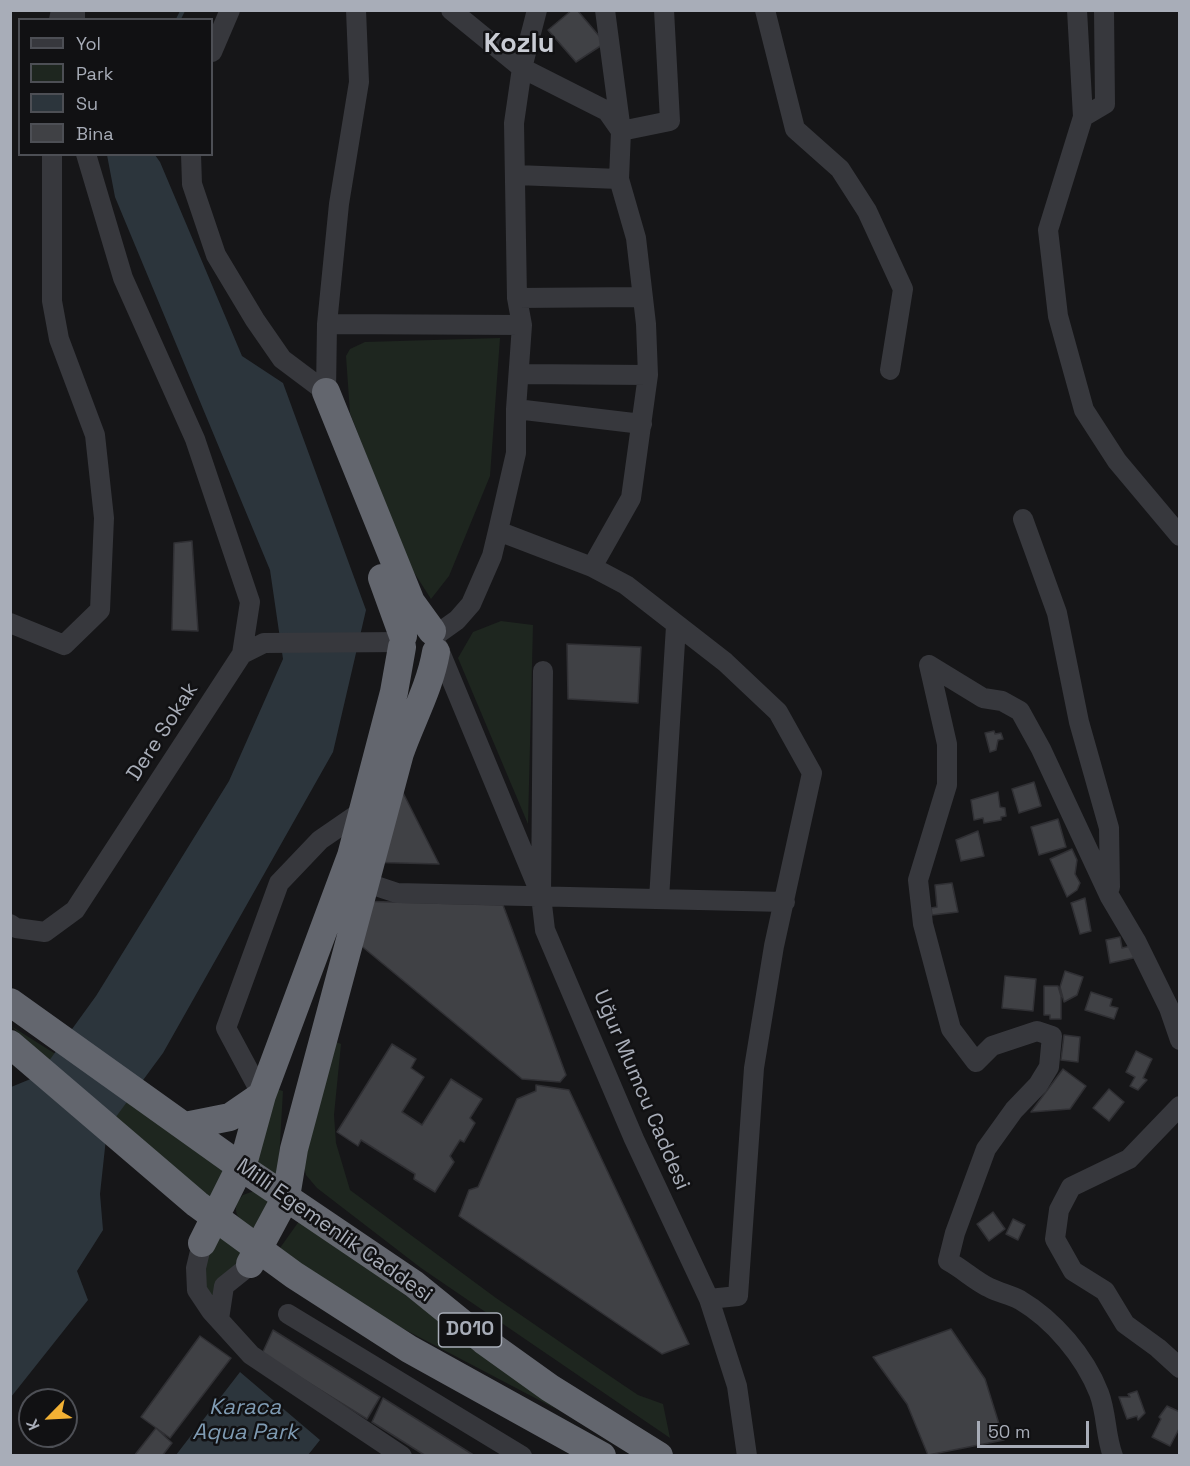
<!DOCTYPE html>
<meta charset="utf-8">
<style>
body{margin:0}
#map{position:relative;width:1190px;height:1466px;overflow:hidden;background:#161618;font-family:"Space Grotesk",sans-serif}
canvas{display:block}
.frame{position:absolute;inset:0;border:12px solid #a8adb8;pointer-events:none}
.legend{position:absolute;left:18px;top:18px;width:195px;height:138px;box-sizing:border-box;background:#111113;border:2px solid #4d4f55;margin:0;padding:8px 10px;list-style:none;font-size:18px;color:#a8adb8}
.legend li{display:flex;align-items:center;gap:12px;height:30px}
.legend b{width:30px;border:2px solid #4d4f55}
.north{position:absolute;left:18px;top:1388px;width:60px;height:60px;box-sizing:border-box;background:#111113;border:2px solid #4d4f55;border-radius:50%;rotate:246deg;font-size:16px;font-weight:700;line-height:24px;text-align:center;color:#a8adb8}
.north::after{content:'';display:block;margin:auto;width:21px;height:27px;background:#f2b134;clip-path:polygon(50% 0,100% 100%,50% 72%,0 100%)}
.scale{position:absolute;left:977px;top:1421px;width:112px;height:27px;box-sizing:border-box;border:3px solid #a8adb8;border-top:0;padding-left:8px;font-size:18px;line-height:21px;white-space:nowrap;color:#a8adb8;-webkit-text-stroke:4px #111113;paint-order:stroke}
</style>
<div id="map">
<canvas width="1190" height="1466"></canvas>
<div class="frame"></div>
<ul class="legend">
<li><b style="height:8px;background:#37383d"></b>Yol</li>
<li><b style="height:16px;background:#1e261f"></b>Park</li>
<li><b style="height:16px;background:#2c353c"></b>Su</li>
<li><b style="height:16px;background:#404145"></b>Bina</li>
</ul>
<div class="north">K</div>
<div class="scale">50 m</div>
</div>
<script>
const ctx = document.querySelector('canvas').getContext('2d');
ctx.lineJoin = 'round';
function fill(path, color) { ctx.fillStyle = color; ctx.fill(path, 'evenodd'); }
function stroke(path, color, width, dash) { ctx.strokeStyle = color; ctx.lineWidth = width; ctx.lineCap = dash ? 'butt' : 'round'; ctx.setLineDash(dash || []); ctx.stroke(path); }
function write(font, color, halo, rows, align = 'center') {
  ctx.font = font + ' "Space Grotesk",sans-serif'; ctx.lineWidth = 5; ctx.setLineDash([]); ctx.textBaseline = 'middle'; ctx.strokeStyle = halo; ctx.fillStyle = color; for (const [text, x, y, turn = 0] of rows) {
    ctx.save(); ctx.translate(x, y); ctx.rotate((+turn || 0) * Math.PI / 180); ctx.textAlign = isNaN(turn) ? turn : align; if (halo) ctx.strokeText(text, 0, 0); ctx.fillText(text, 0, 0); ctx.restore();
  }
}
fill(new Path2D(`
 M 500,338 L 490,476 L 449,576 L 431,599 L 408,563 L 350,413 L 346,356 L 350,349 L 365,342 Z
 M 501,621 L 533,625 L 528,824 L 458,658 L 473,632 Z
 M 11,1026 L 232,1165 L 205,1203 Z
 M 332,1040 L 341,1044 L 334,1115 L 336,1143 L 350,1190 L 496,1298 L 598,1368 L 638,1395 L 663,1404 L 670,1438 L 421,1268 L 317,1188 L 306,1175 L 302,1158 Z
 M 276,1089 L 283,1091 L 278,1177 L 256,1164 Z
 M 254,1191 L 265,1195 L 272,1218 L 251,1229 C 238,1219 229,1210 243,1195 Z
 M 302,1217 L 556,1409 L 339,1295 L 275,1255 Z
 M 217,1232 L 245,1256 L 213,1306 C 195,1277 206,1261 217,1232 Z`), '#1e261f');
fill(new Path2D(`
 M 107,155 L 155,155 L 160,162 L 242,356 L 283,383 L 366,610 L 333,752 L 163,1053 L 107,1129 L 100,1194 L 103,1230 L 77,1271 L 88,1300 L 11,1397 L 11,1087 L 38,1076 L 96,996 L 229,781 L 283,659 L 270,570 L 115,197 Z
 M 240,1372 L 320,1440 L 308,1455 L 176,1455 Z`), '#2c353c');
stroke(new Path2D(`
 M 178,20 L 183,10`), '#2c353c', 4.5);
const building = new Path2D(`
 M 572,10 L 577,10 L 605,43 L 576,62 L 548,30 Z
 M 192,541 L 198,631 L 172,630 L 174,543 Z
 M 567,644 L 641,647 L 638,703 L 568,699 Z
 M 994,731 L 995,734 L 1001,733 L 1003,739 L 998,740 L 996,750 L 990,752 L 985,733 Z
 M 388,763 L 439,864 L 362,862 Z
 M 1034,782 L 1041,806 L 1019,813 L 1012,789 Z
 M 998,792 L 1000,807 L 1005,808 L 1006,816 L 1001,817 L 1001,820 L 984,823 L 983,818 L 974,820 L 971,800 Z
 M 1058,819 L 1066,847 L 1039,855 L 1031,827 Z
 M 978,831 L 984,856 L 961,861 L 956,840 Z
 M 1072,849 L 1077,860 L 1075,874 L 1080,883 L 1077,890 L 1067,897 L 1050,859 Z
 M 952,883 L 958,912 L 932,915 L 931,908 L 937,907 L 935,885 Z
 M 1085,898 L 1091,931 L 1080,934 L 1071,903 Z
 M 355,901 L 503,905 L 566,1075 L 560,1082 L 522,1079 L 347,934 Z
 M 1120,937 L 1122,948 L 1135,945 L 1138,957 L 1110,963 L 1106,940 Z
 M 1065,971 L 1083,977 L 1077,995 L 1064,1002 L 1060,987 Z
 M 1005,976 L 1036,979 L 1033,1011 L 1002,1008 Z
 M 1044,986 L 1058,986 L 1061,996 L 1061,1019 L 1050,1019 L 1050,1015 L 1044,1015 Z
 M 1091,992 L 1112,999 L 1110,1006 L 1118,1008 L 1114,1019 L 1085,1010 Z
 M 1064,1035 L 1080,1037 L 1078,1062 L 1061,1060 Z
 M 392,1044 L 416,1059 L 411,1068 L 424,1077 L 402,1112 L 422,1125 L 451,1079 L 482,1099 L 470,1118 L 475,1123 L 464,1142 L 460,1140 L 450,1156 L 454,1162 L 435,1192 L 414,1179 L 415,1174 L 361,1140 L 358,1146 L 337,1132 Z
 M 1136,1051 L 1152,1059 L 1143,1078 L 1147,1080 L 1138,1090 L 1130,1086 L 1135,1077 L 1126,1072 Z
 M 1063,1069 L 1086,1086 L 1070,1109 L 1031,1112 Z
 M 536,1085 L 569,1090 L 689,1344 L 662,1354 L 459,1216 L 469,1190 L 478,1187 L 517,1099 L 536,1091 Z
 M 1109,1089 L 1124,1102 L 1109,1121 L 1093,1108 Z
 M 993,1212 L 1005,1229 L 989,1241 L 977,1224 Z
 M 1013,1219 L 1025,1225 L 1018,1240 L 1006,1234 Z
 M 951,1329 L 985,1379 L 1004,1440 L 928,1455 L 907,1404 L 873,1357 Z
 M 273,1330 L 380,1397 L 367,1419 L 262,1354 Z
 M 200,1336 L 231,1358 L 170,1438 L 141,1417 Z
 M 1137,1391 L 1145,1413 L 1138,1420 L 1137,1416 L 1127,1419 L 1119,1397 L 1130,1397 L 1128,1394 Z
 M 383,1398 L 475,1456 L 426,1456 L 372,1422 Z
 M 1167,1406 L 1180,1412 L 1180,1427 L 1170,1446 L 1152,1437 L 1161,1419 L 1159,1417 Z
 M 156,1428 L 172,1443 L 162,1456 L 134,1456 Z`);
fill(building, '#404145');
stroke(building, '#303034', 1.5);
stroke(new Path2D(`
 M 75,10 L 75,20
 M 451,10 L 522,68 L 607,111 L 621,131 L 670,121 L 664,10
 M 765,10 L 795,129 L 840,169 L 867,211 L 903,289 L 890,370
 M 1077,10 L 1083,117 L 1048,230 L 1058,316 L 1084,410 L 1117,461 L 1180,536
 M 59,20 L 61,10
 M 212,52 L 230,10
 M 1083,117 L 1105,104 L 1104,10
 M 86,154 L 123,278 L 195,439 L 250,602 L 242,654
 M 191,154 L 192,184 L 216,255 L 255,320 L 282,359 L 326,392
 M 516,175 L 619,179
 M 517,298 L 643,297
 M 327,324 L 522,325
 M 520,374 L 648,375
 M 326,392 L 327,324 L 339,204 L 359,82 L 356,10
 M 516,409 L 642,424
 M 1023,519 L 1057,613 L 1079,722 L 1109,828 L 1110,887
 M 498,531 L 592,567 L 626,585 L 725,662 L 778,712 L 812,773 L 774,946 L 754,1068 L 738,1296 L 709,1299 L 737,1386 L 747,1456
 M 592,567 L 631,498 L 648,375 L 646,324 L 636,238 L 619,179 L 621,131 L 605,10
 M 10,623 L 64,645 L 100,610 L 104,518 L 95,435 L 59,339 L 52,301 L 52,154
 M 436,635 L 457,620 L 471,604 L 492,556 L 498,531 L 516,453 L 516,409 L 522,325 L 517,298 L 514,123 L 522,68 L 537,10
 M 438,647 L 538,888
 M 929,665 L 947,744 L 947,785 L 918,880 L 923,924 L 951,1029 L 976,1062 L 992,1046 L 1037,1031 L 1052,1036 L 1049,1067 L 1038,1085 L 1014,1110 L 986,1149 L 955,1233 L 948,1261 C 963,1269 975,1281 990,1288 C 1000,1293 1011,1295 1020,1300 C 1054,1320 1085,1357 1099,1393 C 1107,1414 1105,1435 1113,1456
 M 929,665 L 983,698 L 1002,701 L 1020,711 L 1041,749 L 1110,897 L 1136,941 L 1169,1008 L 1180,1040
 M 543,671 L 541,896 L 545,930 L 634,1139 L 709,1299
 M 367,883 L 397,893 L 785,902
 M 659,899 L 676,626
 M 10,924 L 16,928 L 45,932 L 75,910 L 242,654 L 264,643 L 402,642
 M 262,1095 L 226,1028 L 279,883 L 320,840 L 365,809
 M 1180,1106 L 1129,1159 L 1071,1187 L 1059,1210 L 1055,1239 L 1073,1271 L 1105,1291 L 1125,1324 L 1158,1348 L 1180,1368
 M 202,1243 L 196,1268 L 197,1290 L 211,1311 L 251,1355 L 402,1456
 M 288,1314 L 522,1456
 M 219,1319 L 224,1286 L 249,1266`), '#37383d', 20);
stroke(new Path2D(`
 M 326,392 L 411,602 L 432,631
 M 382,578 L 403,636
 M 10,1002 L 241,1167 L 414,1284 L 483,1340 L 550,1388 L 659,1456
 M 10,1044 L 197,1204 L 294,1275 L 409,1349 L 602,1456
 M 185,1126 L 230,1117 L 262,1095
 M 202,1243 L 245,1157 L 262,1095 L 351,856 L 394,692 L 402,647
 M 250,1264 L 286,1197 L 294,1149 L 400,753 C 412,719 430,687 436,652`), '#63666e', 28);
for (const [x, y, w] of [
 [470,1330,63]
]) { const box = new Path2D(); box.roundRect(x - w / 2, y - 17, w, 34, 4.5); ctx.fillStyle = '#111113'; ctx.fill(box); stroke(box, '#a8adb8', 1.5); }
write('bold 20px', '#a8adb8', null, [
 ["D010",470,1330]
]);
write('21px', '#a8adb8', '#111113', [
 ["Dere Sokak",163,732,-57],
 ["Uğur Mumcu Caddesi",641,1090,67],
 ["Milli Egemenlik Caddesi",334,1231,35]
]);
write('italic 22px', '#7f9bb3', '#111113', [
 ["Karaca",245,1408],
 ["Aqua Park",245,1433]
]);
write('bold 27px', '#c9ccd4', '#111113', [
 ["Kozlu",519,45]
]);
</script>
